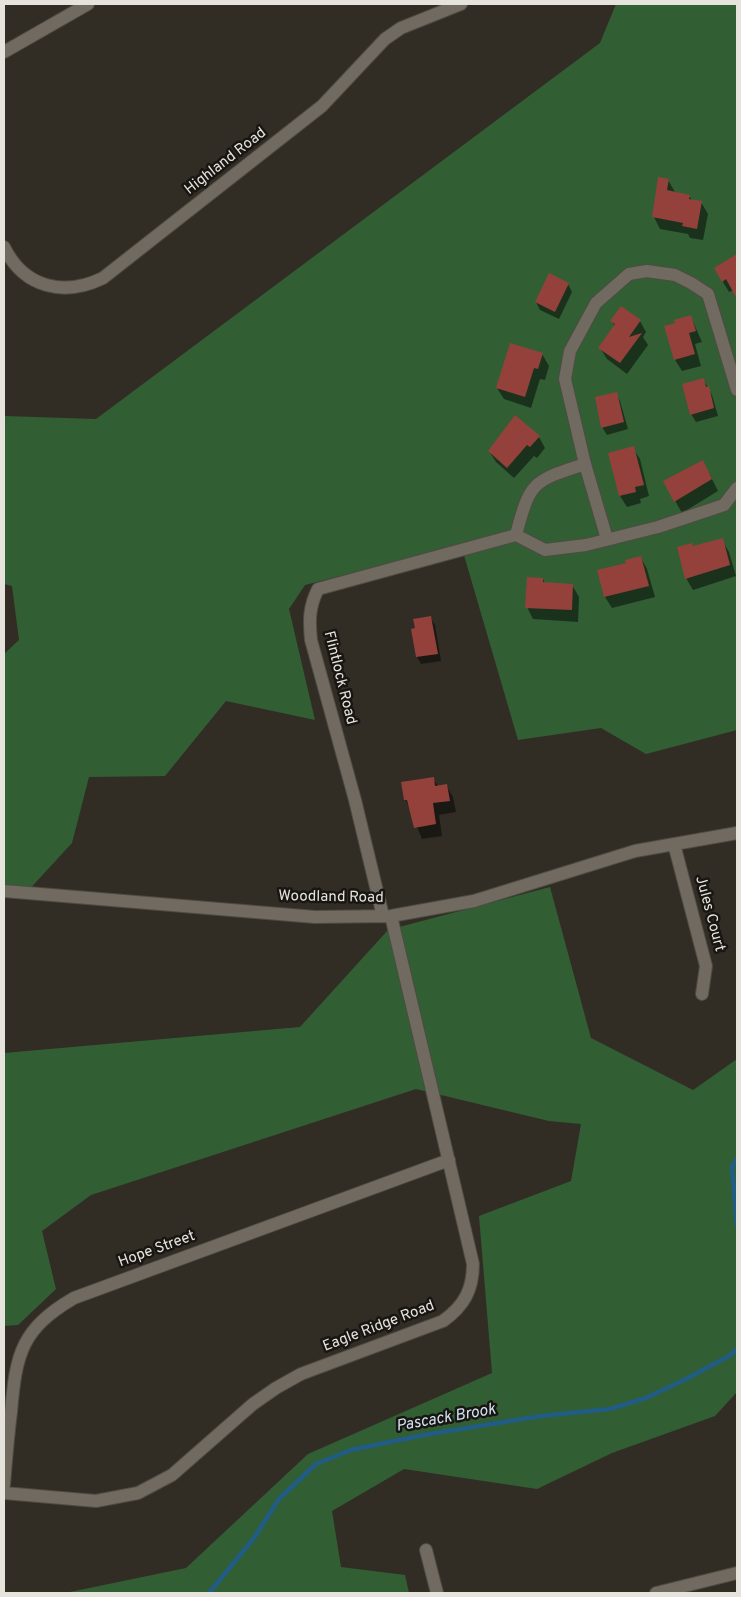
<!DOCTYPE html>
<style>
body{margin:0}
#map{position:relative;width:741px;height:1597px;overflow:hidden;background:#322d24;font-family:Overpass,sans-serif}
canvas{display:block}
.frame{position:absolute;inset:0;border:5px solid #e6e3dd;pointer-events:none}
</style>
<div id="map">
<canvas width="741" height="1597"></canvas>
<div class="frame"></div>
</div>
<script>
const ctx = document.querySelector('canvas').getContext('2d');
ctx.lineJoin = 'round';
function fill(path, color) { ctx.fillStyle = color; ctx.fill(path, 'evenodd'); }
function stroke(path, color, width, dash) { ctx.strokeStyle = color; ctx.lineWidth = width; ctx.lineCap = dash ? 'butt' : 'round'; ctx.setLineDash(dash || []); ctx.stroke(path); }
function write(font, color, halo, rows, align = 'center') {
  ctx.font = font + ' Overpass,sans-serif'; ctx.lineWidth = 5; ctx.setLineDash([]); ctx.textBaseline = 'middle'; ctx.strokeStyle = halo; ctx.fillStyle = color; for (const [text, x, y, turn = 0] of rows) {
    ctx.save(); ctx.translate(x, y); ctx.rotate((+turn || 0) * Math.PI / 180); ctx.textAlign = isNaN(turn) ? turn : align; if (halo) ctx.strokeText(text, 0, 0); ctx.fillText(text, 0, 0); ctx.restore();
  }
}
fill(new Path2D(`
 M 616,4 L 737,4 L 737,730 L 646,754 L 601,728 L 518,740 L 461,545 L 305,585 L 289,609 L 315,720 L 226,701 L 165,776 L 89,777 L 72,843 L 25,894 L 4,893 L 4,654 L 19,640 L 12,586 L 4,584 L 4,416 L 96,419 L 600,43 Z
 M 550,887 L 591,1038 L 693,1090 L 737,1059 L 737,1392 L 715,1416 L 612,1453 L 537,1489 L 404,1469 L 332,1511 L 341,1567 L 405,1575 L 409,1593 L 65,1593 L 186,1568 L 308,1454 L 492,1373 L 479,1216 L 571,1181 L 581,1124 L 549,1121 L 416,1089 L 91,1195 L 42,1231 L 56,1289 L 18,1325 L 4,1326 L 4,1053 L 300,1027 L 388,930 Z`), '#325e34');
fill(new Path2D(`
 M 668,180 L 675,192 L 689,196 L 692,200 L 701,202 L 708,214 L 703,240 L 690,238 L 688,234 L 660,229 L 654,217 Z
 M 737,256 L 737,296 L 734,290 L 729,292 L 715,269 Z
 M 568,284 L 572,292 L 559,319 L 540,310 L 536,302 Z
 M 691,317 L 702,342 L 695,344 L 701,366 L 682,371 L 675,360 Z
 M 612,321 L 640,321 L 646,332 L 643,337 L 648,345 L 627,374 L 607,359 L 600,348 L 615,326 Z
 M 542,354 L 549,366 L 545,380 L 540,379 L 531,408 L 504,399 L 497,388 Z
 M 703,379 L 712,395 L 718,416 L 696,422 L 691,414 Z
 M 616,393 L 620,401 L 628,429 L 607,435 L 602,427 Z
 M 539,437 L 545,448 L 537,458 L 534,456 L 514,478 L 496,462 L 489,451 Z
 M 633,448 L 640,459 L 649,496 L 640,499 L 641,503 L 627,507 L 620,496 Z
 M 709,473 L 718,491 L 682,513 L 664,481 Z
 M 722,540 L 729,552 L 736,576 L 693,590 L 686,578 L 694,548 Z
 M 641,558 L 647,569 L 655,597 L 612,608 L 605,597 L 599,571 L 628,564 Z
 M 543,579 L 545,584 L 572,585 L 579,597 L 578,622 L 533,619 L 527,607 Z
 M 430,617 L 435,625 L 441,661 L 421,664 L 417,657 L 412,630 L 416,629 Z
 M 433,779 L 438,786 L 446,785 L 453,797 L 456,812 L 439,815 L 442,836 L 422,839 L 406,800 L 403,783 Z`), '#0007');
stroke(new Path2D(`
 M 737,1159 L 732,1167 L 737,1226
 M 209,1593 L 254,1538 L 279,1499 L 316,1464 L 351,1450 L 424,1435 L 541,1416 L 610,1409 L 646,1398 L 688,1378 L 729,1356 L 737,1349`), '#215c85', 4.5);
fill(new Path2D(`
 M 658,177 L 669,179 L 667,190 L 690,195 L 689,199 L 702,201 L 697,229 L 682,226 L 683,223 L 652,217 Z
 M 737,254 L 737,299 L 726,279 L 722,282 L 714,268 Z
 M 549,273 L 569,283 L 555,312 L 535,302 Z
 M 621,306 L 641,320 L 629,337 L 642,333 L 620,363 L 598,348 L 615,324 L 610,321 Z
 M 691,315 L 696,331 L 689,333 L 695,354 L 674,360 L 664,326 L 675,323 L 674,320 Z
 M 510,343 L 543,353 L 538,369 L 534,368 L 525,397 L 496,388 Z
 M 704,378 L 706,387 L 709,386 L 714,408 L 690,415 L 682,384 Z
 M 617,392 L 624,422 L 601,428 L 595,397 Z
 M 515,415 L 540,436 L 530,447 L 527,445 L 507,468 L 488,451 Z
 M 634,446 L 644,485 L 635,487 L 636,492 L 619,496 L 608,453 Z
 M 703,460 L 712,479 L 674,502 L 663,481 Z
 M 723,538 L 730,565 L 685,579 L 677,547 L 692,543 L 693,546 Z
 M 641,556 L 649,586 L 604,597 L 597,570 L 626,563 L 625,560 Z
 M 527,577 L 543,578 L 543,582 L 573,584 L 572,610 L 525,608 Z
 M 431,616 L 438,654 L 416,657 L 411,629 L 415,628 L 413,619 Z
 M 434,777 L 435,786 L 447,784 L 450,801 L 433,803 L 436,824 L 414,828 L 407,800 L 404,800 L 401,782 Z`), '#94413c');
const minor = new Path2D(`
 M 4,52 L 88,4
 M 4,247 C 24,288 64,297 103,278 L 322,106 L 385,39 L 401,28 L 461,4
 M 516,535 C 530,481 533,481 585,464
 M 607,539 L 585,464 L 565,379 L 570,351 L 596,303 L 629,274 L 647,271 L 675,275 L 691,283 L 708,294 L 737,390
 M 674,844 L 706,966 L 702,994
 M 4,891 L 315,917 L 391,916 L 474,901 L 635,851 L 737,833
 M 383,916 L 355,800 L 311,640 C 309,620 309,607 318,589 L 516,535 L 545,550 L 586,545 L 658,527 L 724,505 L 737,488
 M 4,1485 C 6,1460 8,1436 11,1412 C 16,1354 21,1329 74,1298 L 449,1160
 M 4,1493 L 96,1501 L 138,1493 L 172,1475 L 253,1404 L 276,1388 L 301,1374 L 443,1321 C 464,1306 473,1290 473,1264 L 391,916
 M 426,1550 L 437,1593
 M 656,1593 L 737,1573`);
stroke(minor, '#4f4b43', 14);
stroke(minor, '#706a61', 12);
write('15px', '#e6e3dd', '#181512', [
 ["Highland Road",226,162,-38],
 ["Flintlock Road",339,678,76],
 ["Woodland Road",331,898,1],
 ["Jules Court",709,914,75],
 ["Hope Street",157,1250,-20],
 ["Eagle Ridge Road",379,1327,-21]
]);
write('italic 16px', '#d2e4f3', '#181512', [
 ["Pascack Brook",446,1419,-10]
]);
</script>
